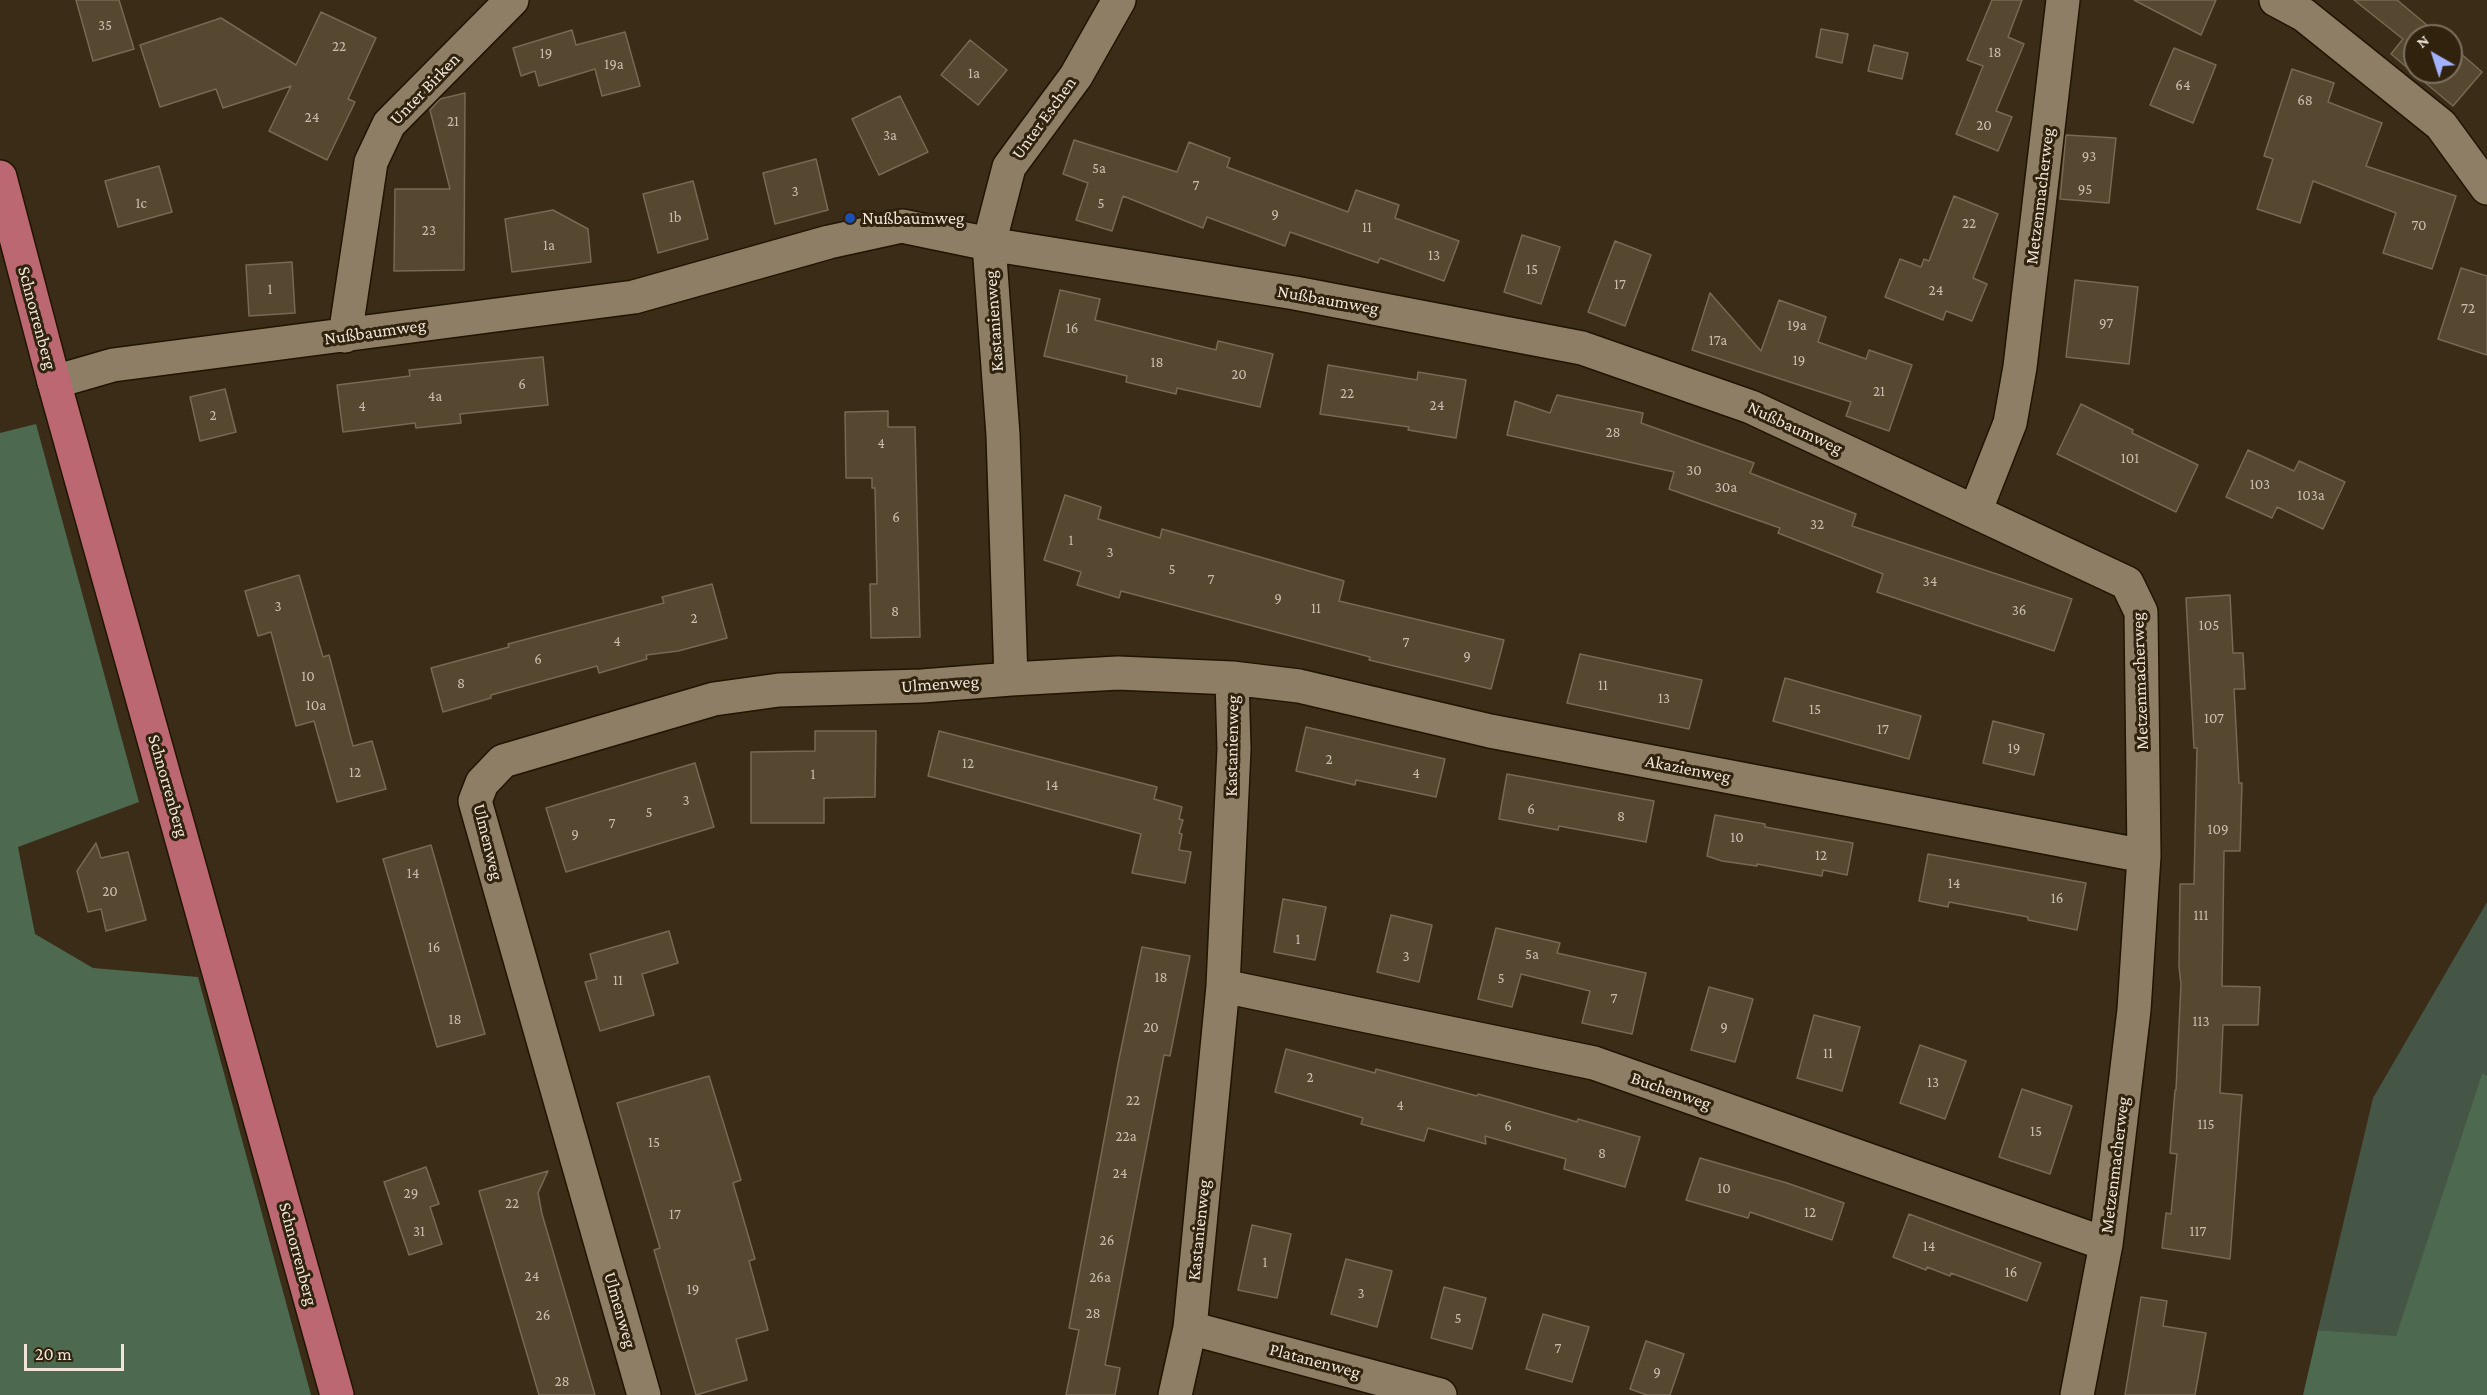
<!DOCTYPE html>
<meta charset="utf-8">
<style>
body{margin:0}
#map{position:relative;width:2487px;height:1395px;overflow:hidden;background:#3a2c17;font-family:"Crimson Pro",serif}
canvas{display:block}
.north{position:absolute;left:2403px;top:24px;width:60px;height:60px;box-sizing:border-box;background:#30220d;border:2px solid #7c705f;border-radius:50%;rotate:321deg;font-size:16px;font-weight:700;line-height:24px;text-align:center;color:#efe6d9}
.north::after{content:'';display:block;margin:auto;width:21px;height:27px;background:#a2b2fd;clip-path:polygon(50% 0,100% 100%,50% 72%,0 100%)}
.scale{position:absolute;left:24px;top:1344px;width:100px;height:27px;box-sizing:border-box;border:3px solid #efe6d9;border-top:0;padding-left:8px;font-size:18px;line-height:21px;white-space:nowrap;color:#efe6d9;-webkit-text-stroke:4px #30220d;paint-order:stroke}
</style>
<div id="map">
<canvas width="2487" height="1395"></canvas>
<div class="north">N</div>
<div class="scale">20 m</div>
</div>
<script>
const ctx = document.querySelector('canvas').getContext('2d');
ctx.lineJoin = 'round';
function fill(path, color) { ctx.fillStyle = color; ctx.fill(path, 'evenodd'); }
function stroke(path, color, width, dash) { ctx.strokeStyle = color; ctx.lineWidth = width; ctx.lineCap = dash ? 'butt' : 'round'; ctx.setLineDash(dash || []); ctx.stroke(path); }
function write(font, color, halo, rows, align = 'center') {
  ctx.font = font + ' "Crimson Pro",serif'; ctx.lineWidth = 6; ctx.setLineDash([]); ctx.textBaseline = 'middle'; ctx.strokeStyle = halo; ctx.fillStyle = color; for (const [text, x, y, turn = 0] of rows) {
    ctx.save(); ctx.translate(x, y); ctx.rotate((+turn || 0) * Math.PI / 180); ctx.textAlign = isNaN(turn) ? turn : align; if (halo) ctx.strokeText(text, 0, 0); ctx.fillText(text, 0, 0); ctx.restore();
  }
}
fill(new Path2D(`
 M 2487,902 L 2487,1075 L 2482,1073 L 2396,1337 L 2318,1330 L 2373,1098 Z`), '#455647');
fill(new Path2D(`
 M 36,424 L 139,802 L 18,847 L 35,934 L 93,968 L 198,977 L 311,1395 L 0,1395 L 0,433 Z
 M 2482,1073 L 2487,1075 L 2487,1395 L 2303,1395 L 2318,1330 L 2396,1336 Z`), '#4d6950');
const building = new Path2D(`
 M 76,0 L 119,0 L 134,49 L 93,61 Z
 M 1992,0 L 2022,0 L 2008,37 L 2024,44 L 1996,111 L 2012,117 L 1998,151 L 1956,134 L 1983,66 L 1967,60 Z
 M 2134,0 L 2216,0 L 2201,35 Z
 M 2354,0 L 2397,0 L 2440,36 L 2415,36 L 2415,72 L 2451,72 L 2451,45 L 2482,72 L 2453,106 L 2391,54 L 2403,39 Z
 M 321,12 L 376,38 L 348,99 L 355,102 L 327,160 L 269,131 L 291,86 L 223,108 L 216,89 L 160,107 L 140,45 L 221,18 L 296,65 Z
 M 1821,29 L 1848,34 L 1842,63 L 1816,57 Z
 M 572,30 L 576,45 L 625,32 L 640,86 L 602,96 L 595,69 L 539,86 L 535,71 L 521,76 L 513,48 Z
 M 970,40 L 1007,70 L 978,105 L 941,75 Z
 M 1874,45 L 1908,53 L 1902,79 L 1868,71 Z
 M 2174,48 L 2216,65 L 2193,123 L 2150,105 Z
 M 2292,69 L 2334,83 L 2328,102 L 2382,123 L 2366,166 L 2456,196 L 2432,269 L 2383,253 L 2396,213 L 2313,181 L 2300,223 L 2257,209 L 2273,159 L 2264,156 Z
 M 465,93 L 464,270 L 394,271 L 395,189 L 450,189 L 430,110 L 440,99 Z
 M 900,96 L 928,152 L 879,175 L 852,119 Z
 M 2066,135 L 2116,138 L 2109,203 L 2060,199 Z
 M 1074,140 L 1177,172 L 1189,142 L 1230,158 L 1227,167 L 1348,212 L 1356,190 L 1399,205 L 1395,218 L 1459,241 L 1444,281 L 1380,258 L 1378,263 L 1290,232 L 1285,246 L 1207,217 L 1203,228 L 1123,196 L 1112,231 L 1076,220 L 1088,183 L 1063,174 Z
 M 816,159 L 828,210 L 775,224 L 763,173 Z
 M 159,166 L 172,212 L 118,227 L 105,181 Z
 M 693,181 L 708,239 L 658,253 L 643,194 Z
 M 1954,196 L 1998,214 L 1973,278 L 1987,284 L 1972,321 L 1946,311 L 1943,320 L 1885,297 L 1900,259 L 1921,267 L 1924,259 L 1929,261 Z
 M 553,210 L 588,229 L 591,262 L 512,272 L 505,219 Z
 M 1522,235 L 1560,247 L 1541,304 L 1504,292 Z
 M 1615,241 L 1651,255 L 1625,326 L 1588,312 Z
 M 292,262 L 295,313 L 249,316 L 246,265 Z
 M 2461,268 L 2487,276 L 2487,355 L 2438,339 Z
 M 2075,280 L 2138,287 L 2129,364 L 2066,357 Z
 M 1060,290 L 1100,299 L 1095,320 L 1216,350 L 1218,341 L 1273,354 L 1260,407 L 1177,388 L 1176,394 L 1126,382 L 1127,376 L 1044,356 Z
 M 1710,293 L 1761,351 L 1779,300 L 1826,317 L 1818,342 L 1866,359 L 1869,350 L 1912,365 L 1889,431 L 1846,416 L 1851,402 L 1692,350 Z
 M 543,357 L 548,405 L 460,414 L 461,423 L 416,428 L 415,423 L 343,432 L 337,385 L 410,376 L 409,370 Z
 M 1328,365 L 1417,380 L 1418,372 L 1466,380 L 1456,438 L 1408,430 L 1409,427 L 1320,414 Z
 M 225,389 L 236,432 L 200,441 L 190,397 Z
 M 1557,395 L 1643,413 L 1641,423 L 1754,463 L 1750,473 L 1856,514 L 1852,526 L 2072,599 L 2054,651 L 1877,592 L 1883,574 L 1778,533 L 1780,528 L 1669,489 L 1674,472 L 1507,435 L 1515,401 L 1550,413 Z
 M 2081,404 L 2133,430 L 2132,433 L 2198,465 L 2176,512 L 2057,454 Z
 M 888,411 L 888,427 L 915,427 L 920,637 L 871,638 L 870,584 L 877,584 L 875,488 L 872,488 L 872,478 L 846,478 L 845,412 Z
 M 2248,450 L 2294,471 L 2299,461 L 2345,482 L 2323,529 L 2277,507 L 2272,518 L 2226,497 Z
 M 1065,495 L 1101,507 L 1098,519 L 1160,538 L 1162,529 L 1344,581 L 1339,601 L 1504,640 L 1491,689 L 1369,660 L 1370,657 L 1121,591 L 1119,598 L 1077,585 L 1081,572 L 1044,560 Z
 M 299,575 L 323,657 L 329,655 L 353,746 L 372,741 L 386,789 L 337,802 L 314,721 L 296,726 L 271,632 L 258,636 L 245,591 Z
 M 712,584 L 727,638 L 678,651 L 646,655 L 647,659 L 599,673 L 597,666 L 491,695 L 491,698 L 443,712 L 431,668 L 509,647 L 508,644 L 664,603 L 662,597 Z
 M 2230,595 L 2233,653 L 2243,653 L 2245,689 L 2234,689 L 2239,783 L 2242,783 L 2240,851 L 2224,851 L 2222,986 L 2260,987 L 2258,1025 L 2223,1025 L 2220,1093 L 2242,1095 L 2230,1259 L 2162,1248 L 2166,1213 L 2171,1214 L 2177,1154 L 2170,1153 L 2175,1090 L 2176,1090 L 2181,984 L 2179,967 L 2180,884 L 2194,884 L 2197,748 L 2194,748 L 2186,598 Z
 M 1580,654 L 1702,680 L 1689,729 L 1567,703 Z
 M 1785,678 L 1921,716 L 1909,759 L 1773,721 Z
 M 1993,721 L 2044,734 L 2034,775 L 1983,763 Z
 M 1306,727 L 1445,759 L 1436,797 L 1356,780 L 1355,785 L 1296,771 Z
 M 815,731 L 876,731 L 875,797 L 824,798 L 824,823 L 751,823 L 751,752 L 815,751 Z
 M 939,731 L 1157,787 L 1154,799 L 1182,807 L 1179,819 L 1183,820 L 1179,833 L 1182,834 L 1179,850 L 1191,852 L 1185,883 L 1132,873 L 1141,834 L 928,776 Z
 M 695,763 L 714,827 L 566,872 L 546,808 Z
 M 1507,774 L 1654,801 L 1646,842 L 1559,826 L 1558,830 L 1499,819 Z
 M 1715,815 L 1765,824 L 1765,827 L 1853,843 L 1847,875 L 1823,870 L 1822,876 L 1757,864 L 1757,866 L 1722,861 L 1707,856 Z
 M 96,843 L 101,858 L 128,852 L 146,920 L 106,931 L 101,909 L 88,912 L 77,871 Z
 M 431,845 L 485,1034 L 437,1047 L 383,859 Z
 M 1928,854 L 2086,883 L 2077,930 L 2028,920 L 2028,917 L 1949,902 L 1948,907 L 1919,901 Z
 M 1283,899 L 1326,907 L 1315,960 L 1274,952 Z
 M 1391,915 L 1432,925 L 1419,982 L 1377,972 Z
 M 1496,928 L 1560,943 L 1557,953 L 1646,973 L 1632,1034 L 1582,1023 L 1590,991 L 1521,974 L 1512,1007 L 1478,999 Z
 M 669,931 L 678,963 L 642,974 L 654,1015 L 600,1031 L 585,982 L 597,979 L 590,954 Z
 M 1142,947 L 1190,956 L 1170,1056 L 1164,1055 L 1105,1365 L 1120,1368 L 1115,1395 L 1066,1395 L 1079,1330 L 1069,1328 L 1118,1064 Z
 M 1709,987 L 1753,999 L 1735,1062 L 1691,1050 Z
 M 1814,1015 L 1860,1027 L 1842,1091 L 1797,1078 Z
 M 1920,1045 L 1966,1061 L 1945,1119 L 1900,1103 Z
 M 1286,1049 L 1375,1073 L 1376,1069 L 1477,1096 L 1478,1094 L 1500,1100 L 1577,1122 L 1578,1119 L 1640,1137 L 1625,1187 L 1564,1169 L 1566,1159 L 1485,1136 L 1486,1144 L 1428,1128 L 1424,1141 L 1361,1124 L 1363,1118 L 1275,1092 Z
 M 709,1076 L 741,1180 L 733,1183 L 755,1259 L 749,1261 L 768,1330 L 736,1339 L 747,1380 L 696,1395 L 654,1250 L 660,1248 L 617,1103 Z
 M 2022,1089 L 2072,1106 L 2050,1174 L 1999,1157 Z
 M 1700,1158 L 1787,1183 L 1844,1203 L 1832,1240 L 1750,1212 L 1748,1218 L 1686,1200 Z
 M 426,1167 L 439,1204 L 430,1207 L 442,1244 L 409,1255 L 384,1182 Z
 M 548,1171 L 538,1193 L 542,1214 L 595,1395 L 539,1395 L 479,1191 Z
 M 1909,1214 L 2041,1263 L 2027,1301 L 1951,1273 L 1950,1276 L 1927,1267 L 1926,1270 L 1893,1257 Z
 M 1252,1225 L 1291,1234 L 1277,1298 L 1238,1290 Z
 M 1346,1259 L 1392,1271 L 1377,1327 L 1331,1314 Z
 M 1444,1287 L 1486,1298 L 1472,1349 L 1431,1338 Z
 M 2141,1297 L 2167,1301 L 2163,1326 L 2206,1333 L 2195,1395 L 2125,1395 Z
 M 1543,1314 L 1589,1327 L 1572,1382 L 1526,1369 Z
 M 1646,1341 L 1684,1354 L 1670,1395 L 1647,1395 L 1630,1389 Z`);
fill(building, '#564731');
stroke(building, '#786952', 1.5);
const minor = new Path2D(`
 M 1119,0 L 1076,76 L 1009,167 L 989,244 L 1003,435 L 1011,679 L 1118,673 L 1232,678 L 1234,749 L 1223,986 L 1190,1328 L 1175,1395
 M 2276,0 L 2304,15 L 2441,125 L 2487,188
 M 345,336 L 371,162 L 389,124 L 512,0
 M 54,382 L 113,365 L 634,297 L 829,242 L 902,226 L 989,244 L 1295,293 L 1582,348 L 1751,407 L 2127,583 L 2141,612 L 2144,856 L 2134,1010 L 2106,1244 L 2077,1395
 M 1975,512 L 2010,423 L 2020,367 L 2063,0
 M 1232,678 L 1299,686 L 1490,731 L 2144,856
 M 1223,986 L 1594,1063 L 2106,1244
 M 1190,1328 L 1440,1395
 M 644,1395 L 475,801 L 482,783 L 503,761 L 714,699 L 779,690 L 922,686 L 1011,679`);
const major = new Path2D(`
 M 0,177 L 54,382 L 337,1395`);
stroke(minor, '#211401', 36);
stroke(major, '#211401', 36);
stroke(minor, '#8e7e66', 33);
stroke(major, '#bc6873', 33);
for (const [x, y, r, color] of [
 [850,218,6,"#1a4fb4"]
]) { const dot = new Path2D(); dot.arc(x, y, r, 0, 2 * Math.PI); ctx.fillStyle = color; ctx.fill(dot); stroke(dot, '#30220d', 2); }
write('15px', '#c9beaf', null, [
 ["35",105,25],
 ["22",339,46],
 ["18",1995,52],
 ["19",546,53],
 ["19a",614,64],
 ["1a",974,73],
 ["64",2183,85],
 ["68",2305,100],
 ["24",312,117],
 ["21",453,121],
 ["20",1984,125],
 ["3a",890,135],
 ["93",2089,156],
 ["5a",1099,168],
 ["7",1196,185],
 ["95",2085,189],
 ["3",795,191],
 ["1c",141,203],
 ["5",1101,203],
 ["9",1275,214],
 ["1b",675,217],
 ["22",1969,223],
 ["70",2419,225],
 ["11",1367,227],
 ["23",429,230],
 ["1a",549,245],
 ["13",1434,255],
 ["15",1532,269],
 ["17",1620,284],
 ["1",270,289],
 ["24",1936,290],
 ["72",2468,308],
 ["97",2106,323],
 ["19a",1797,325],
 ["16",1072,328],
 ["17a",1718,340],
 ["19",1799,360],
 ["18",1157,362],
 ["20",1239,374],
 ["6",522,384],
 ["21",1879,391],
 ["22",1347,393],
 ["4a",435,396],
 ["24",1437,405],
 ["4",362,406],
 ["2",213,415],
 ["28",1613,432],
 ["4",881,443],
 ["101",2130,458],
 ["30",1694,470],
 ["103",2260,484],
 ["30a",1726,487],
 ["103a",2311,495],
 ["6",896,517],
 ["32",1817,524],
 ["1",1071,540],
 ["3",1110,552],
 ["5",1172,569],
 ["7",1211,579],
 ["34",1930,581],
 ["9",1278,598],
 ["3",278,606],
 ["11",1316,608],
 ["36",2019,610],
 ["8",895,611],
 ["2",694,618],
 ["105",2209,625],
 ["4",617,641],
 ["7",1406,642],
 ["9",1467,656],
 ["6",538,659],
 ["10",308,676],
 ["8",461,683],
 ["11",1603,685],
 ["13",1664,698],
 ["10a",316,705],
 ["15",1815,709],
 ["107",2214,718],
 ["17",1883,729],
 ["19",2014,748],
 ["2",1329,759],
 ["12",968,763],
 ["12",355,772],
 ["4",1416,773],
 ["1",813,774],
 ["14",1052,785],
 ["3",686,800],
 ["6",1531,809],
 ["5",649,812],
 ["8",1621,816],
 ["7",612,823],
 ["109",2218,829],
 ["9",575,834],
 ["10",1737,837],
 ["12",1821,855],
 ["14",413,873],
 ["14",1954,883],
 ["20",110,891],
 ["16",2057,898],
 ["111",2201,915],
 ["1",1298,939],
 ["16",434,947],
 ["5a",1532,954],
 ["3",1406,956],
 ["18",1161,977],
 ["5",1501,978],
 ["11",618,980],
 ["7",1614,998],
 ["18",455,1019],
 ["113",2201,1021],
 ["20",1151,1027],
 ["9",1724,1027],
 ["11",1828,1053],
 ["2",1310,1077],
 ["13",1933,1082],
 ["22",1133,1100],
 ["4",1400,1105],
 ["115",2206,1124],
 ["6",1508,1126],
 ["15",2036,1131],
 ["22a",1126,1136],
 ["15",654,1142],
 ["8",1602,1153],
 ["24",1120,1173],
 ["10",1724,1188],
 ["29",411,1193],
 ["22",512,1203],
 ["12",1810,1212],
 ["17",675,1214],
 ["31",419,1231],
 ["117",2198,1231],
 ["26",1107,1240],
 ["14",1929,1246],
 ["1",1265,1262],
 ["16",2011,1272],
 ["24",532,1276],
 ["26a",1100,1277],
 ["19",693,1289],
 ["3",1361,1293],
 ["28",1093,1313],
 ["26",543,1315],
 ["5",1458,1318],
 ["7",1558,1348],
 ["9",1657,1372],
 ["28",562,1381]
]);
write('18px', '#efe6d9', '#30220d', [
 ["Unter Birken",425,89,-46],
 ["Unter Eschen",1044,118,-54],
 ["Metzenmacherweg",2040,196,-83],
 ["Nußbaumweg",1328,300,10],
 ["Schnorrenberg",37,318,75],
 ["Kastanienweg",994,321,-94],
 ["Nußbaumweg",375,332,-8],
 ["Nußbaumweg",1795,428,25],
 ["Metzenmacherweg",2140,681,-92],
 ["Ulmenweg",940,684,-4],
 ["Kastanienweg",1232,746,-89],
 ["Akazienweg",1688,769,11],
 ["Schnorrenberg",168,786,74],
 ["Ulmenweg",488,842,76],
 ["Buchenweg",1671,1091,19],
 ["Metzenmacherweg",2115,1165,-83],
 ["Kastanienweg",1199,1230,-84],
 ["Schnorrenberg",298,1254,75],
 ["Ulmenweg",620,1310,74],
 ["Platanenweg",1315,1361,15]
]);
write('18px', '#efe6d9', '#30220d', [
 ["Nußbaumweg",862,218]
], 'left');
</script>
